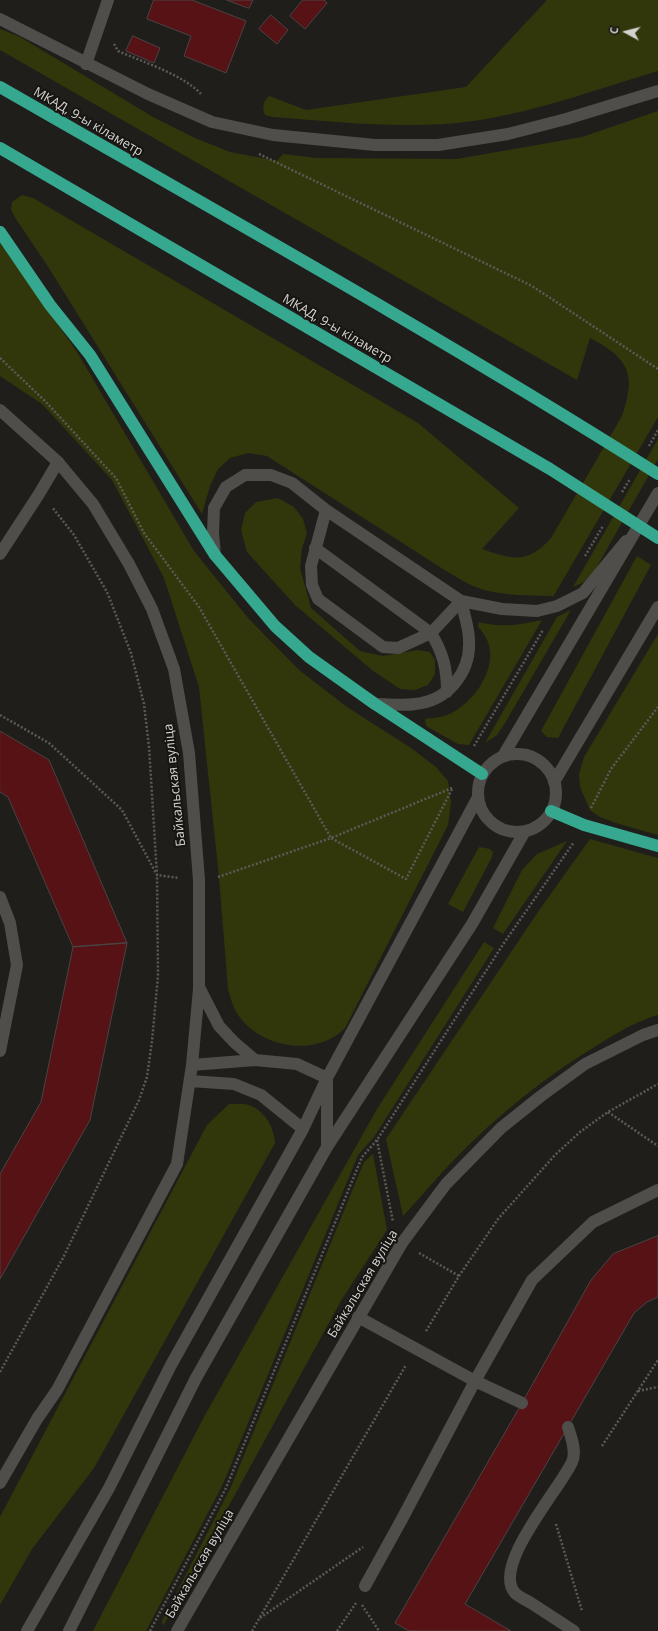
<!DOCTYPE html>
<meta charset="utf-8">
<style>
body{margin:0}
#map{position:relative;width:658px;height:1631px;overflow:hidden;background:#201e1b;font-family:"Open Sans",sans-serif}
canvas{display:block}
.north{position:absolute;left:606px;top:12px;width:40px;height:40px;-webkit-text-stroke:3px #171512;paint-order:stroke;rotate:277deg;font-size:11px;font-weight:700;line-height:16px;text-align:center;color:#d3d2d0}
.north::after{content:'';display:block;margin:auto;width:14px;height:18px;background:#d3d2d0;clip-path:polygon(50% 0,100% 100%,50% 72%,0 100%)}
</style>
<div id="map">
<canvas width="658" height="1631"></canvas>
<div class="north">С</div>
</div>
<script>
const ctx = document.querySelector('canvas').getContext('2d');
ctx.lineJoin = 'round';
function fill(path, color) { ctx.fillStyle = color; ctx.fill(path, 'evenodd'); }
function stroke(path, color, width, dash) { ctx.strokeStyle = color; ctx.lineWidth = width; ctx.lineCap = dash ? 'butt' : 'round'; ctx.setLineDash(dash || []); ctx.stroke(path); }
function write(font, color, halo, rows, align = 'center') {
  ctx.font = font + ' "Open Sans",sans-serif'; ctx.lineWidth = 4; ctx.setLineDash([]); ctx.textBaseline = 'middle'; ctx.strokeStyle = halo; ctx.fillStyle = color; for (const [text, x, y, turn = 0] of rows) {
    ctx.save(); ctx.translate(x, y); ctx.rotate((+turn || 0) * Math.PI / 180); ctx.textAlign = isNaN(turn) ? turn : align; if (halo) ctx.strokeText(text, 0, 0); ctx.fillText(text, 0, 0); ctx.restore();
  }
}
fill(new Path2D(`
 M 547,0 L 658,0 L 658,71 C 597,89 536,112 473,121 C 407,130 340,122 273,117 L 265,115 C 262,107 263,102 269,96 L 306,110 L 466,87 Z
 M 0,29 L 20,37 L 153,117 L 195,138 L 230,152 L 277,161 L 283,154 L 316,158 L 457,159 L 582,137 L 658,111 L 658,417 L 553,597 L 538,587 L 551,596 C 529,595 506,596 485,590 C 470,586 456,577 443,569 L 267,456 L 248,453 L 230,458 L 218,469 L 210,486 L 202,514 L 47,265 L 14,216 L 11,209 L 12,202 L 22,195 L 33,198 L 418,423 L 519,508 L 482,549 C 513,560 528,564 551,538 L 622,416 C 637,373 628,358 590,338 L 577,380 L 0,50 Z
 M 0,242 L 77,352 L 194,551 L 248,618 L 299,670 L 347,707 L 411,748 L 436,767 L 448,781 L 451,802 L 448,825 L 345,1028 C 318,1056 266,1049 242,1020 C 234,1011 231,1000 228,989 L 219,877 L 199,687 L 164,578 L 112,480 L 42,404 L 0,376 Z
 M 658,439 L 658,459 L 595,570 L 584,582 L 573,587 Z
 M 278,498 L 294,507 L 303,519 L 307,533 L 302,548 L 300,568 L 311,608 L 360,651 L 383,656 L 418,650 L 430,652 L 435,660 L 435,674 L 428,685 L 415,690 L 400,689 L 372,670 L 295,605 L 247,552 L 241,530 L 245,513 L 256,502 Z
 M 637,556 L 651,565 L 558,738 L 547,737 L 541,731 Z
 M 571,610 L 505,723 L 497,735 L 485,743 L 557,617 Z
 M 542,620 L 469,745 L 458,744 L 426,726 L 425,719 C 434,718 444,717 452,713 C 481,697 506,654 478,627 L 479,622 C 501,628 520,625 542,620 Z
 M 658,634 L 658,835 L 616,823 L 600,817 L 590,810 L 580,787 L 579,774 L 584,757 Z
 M 590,839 L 658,858 L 658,1015 C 636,1021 615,1034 596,1046 C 553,1072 512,1104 476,1138 C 450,1162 427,1190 403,1216 L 386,1139 L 540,909 Z
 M 567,841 L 503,934 L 493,928 L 522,870 L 537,854 Z
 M 479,847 L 490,849 L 493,852 L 492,857 L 463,912 L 448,904 Z
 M 484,942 L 494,948 L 374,1137 L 358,1155 L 223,1484 L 146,1631 L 93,1631 L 204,1417 L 377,1109 Z
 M 229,1104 C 235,1104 243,1103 249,1105 C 265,1111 274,1127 275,1143 L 94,1468 L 32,1549 L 0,1605 L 0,1517 L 207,1125 Z
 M 373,1154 L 387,1230 L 342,1299 L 163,1626 L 162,1621 L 231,1487 L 364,1162 Z`), '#32370b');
const building = new Path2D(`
 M 154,0 L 192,0 L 246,21 L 226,73 L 184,56 L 191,36 L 147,19 Z
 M 227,0 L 253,0 L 249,8 Z
 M 303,0 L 324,0 L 327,3 L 305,29 L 290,16 Z
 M 271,15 L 288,30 L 277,44 L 259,29 Z
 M 133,36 L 160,48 L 154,63 L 126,51 Z
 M 0,731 L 49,760 L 127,943 L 73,947 L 8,797 L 0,792 Z
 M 127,943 L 90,1120 L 0,1279 L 0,1174 L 41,1102 L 73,947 Z
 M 658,1236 L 658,1297 L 647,1302 L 634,1313 L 465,1604 L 511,1631 L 409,1631 L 395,1623 L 522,1403 L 591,1280 L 613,1254 Z`);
fill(building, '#561214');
stroke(building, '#494444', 1);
stroke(new Path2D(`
 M 114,44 L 118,51 C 143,62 184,75 202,95
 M 259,154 L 532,286 L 658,369
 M 0,358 L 46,402 L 116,478 L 144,533 L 199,607 L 331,838 L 452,788
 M 649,446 L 658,430
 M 622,492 L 630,479
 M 585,556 L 603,526
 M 0,715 L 49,743 L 122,810 L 157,875 L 179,878
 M 474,746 L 543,630
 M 591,808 L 611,769 L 658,707
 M 218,877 L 331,838 L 406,879 L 452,789
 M 608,1112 L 658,1146
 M 377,1140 L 393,1222
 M 419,1253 L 459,1276
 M 426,1331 L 459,1276 L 498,1219 L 555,1155 L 580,1132 L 608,1112 L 658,1084
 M 0,1372 L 63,1258 L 139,1100 L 147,1077 L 152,1041 L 158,976 L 157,875 L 149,747 L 144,704 L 131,653 L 107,592 L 74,535 L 52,507
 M 638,1391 L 658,1387
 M 602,1446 L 658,1360
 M 556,1524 L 582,1611
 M 362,1605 L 379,1631
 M 260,1618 L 363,1547
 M 150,1631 L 226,1488 L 362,1157 L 377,1140 L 504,943 L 574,842
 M 252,1631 L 406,1365
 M 337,1631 L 356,1603`), '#5c5a58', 2.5, [2, 2]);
stroke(new Path2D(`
 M 326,510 L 311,566 L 312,585 L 318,599 L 383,647 L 398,648 L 431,633 L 461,601
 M 315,548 L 431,633 C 443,653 447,668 447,692
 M 0,554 L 39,494 L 58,462
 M 215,555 L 213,533 L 214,508 L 226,487 L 245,475 L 271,475 L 292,483 L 326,510 L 461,601 L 502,609 L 537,611 L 557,606 L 583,593 L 626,541
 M 375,704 C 388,704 402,706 415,704 C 448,701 471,672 469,640 C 469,628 464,614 461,601
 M 0,897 L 10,923 L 17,965 L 0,1051
 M 358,1317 L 475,1381 L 522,1403
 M 568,1427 C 571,1437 577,1452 572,1462 C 560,1489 491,1566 515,1593 C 519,1597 526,1600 531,1603 C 545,1612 560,1622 574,1631
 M 365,1586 L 402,1519 L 475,1381 L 532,1280 L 593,1222 L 658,1190`), '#504e4a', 12);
stroke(new Path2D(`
 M 0,19 L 148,94 L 212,122 L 273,135 L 375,145 L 438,145 L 508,134 L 566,119 L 658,91
 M 86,64 L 108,0
 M 177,1631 L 402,1243 L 446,1184 L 501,1128 L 541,1096 L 585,1064 L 643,1035 L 658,1030`), '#504e4a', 12);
stroke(new Path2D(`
 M 0,410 L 58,462 L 93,504 L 129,564 L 152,609 L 174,669 L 189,753 L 199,880 L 199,989 L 192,1065 L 177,1164 L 57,1390 L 37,1419 L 0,1483
 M478 793a39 39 0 1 1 78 0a39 39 0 1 1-78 0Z
 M 503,756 L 658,493
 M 554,782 L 658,607
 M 200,989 L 219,1026 L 234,1042 L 255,1060
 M 192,1065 L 255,1060 L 297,1064 L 327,1078
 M 190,1081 L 234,1084 L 261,1095 L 303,1129
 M 327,1147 L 327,1081
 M 27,1631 L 109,1488 L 171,1365 L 303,1129 L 327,1078 L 478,797
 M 69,1631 L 196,1378 L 327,1147 L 472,924 L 525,831`), '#504e4a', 12);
stroke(new Path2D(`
 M 0,87 C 221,214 443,338 658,474
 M 0,148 L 550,469 L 658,538
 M 0,232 L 50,305 L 90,355 L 215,555 L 275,626 L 309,657 L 375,704 L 482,774
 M 551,811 L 584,825 L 658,846`), '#35a88f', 12);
write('13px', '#d3d2d0', '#171512', [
 ["МКАД, 9-ы кіламетр",88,122,30],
 ["МКАД, 9-ы кіламетр",337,329,30],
 ["Байкальская вуліца",175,785,-96],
 ["Байкальская вуліца",363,1284,-59],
 ["Байкальская вуліца",200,1564,-60]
]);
</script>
